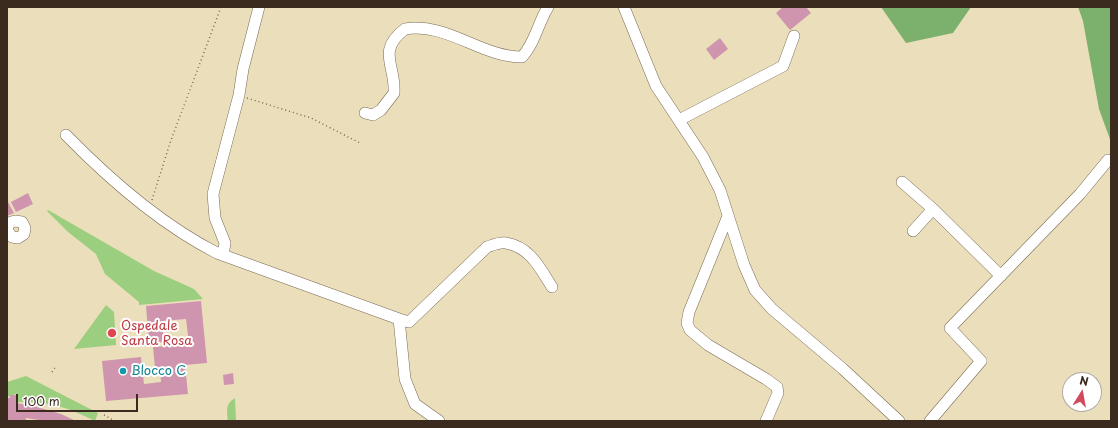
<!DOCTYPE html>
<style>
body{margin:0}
#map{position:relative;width:1118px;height:428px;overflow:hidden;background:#ebdfbb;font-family:"Playpen Sans",sans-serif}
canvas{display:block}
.frame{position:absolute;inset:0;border:8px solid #3b2a1e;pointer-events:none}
.north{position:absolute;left:1062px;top:372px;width:40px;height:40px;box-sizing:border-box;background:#fff;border:1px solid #b1aaa5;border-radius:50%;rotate:11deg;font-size:11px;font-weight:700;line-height:16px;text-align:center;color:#3b2a1e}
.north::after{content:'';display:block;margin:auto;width:14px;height:18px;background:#d1495b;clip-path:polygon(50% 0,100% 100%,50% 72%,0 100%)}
.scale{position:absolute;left:16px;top:394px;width:122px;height:18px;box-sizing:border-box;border:2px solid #3b2a1e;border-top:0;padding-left:5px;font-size:12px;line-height:14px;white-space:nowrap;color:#3b2a1e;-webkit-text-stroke:3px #fff;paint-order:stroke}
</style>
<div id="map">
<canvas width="1118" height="428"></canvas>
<div class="frame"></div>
<div class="north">N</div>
<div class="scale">100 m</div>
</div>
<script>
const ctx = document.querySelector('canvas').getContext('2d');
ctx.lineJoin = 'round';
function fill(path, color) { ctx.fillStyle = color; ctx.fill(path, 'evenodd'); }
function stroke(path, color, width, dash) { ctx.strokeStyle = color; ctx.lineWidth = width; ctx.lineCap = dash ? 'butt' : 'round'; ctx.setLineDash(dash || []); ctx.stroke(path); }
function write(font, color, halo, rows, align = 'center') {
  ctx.font = font + ' "Playpen Sans",sans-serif'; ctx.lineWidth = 4; ctx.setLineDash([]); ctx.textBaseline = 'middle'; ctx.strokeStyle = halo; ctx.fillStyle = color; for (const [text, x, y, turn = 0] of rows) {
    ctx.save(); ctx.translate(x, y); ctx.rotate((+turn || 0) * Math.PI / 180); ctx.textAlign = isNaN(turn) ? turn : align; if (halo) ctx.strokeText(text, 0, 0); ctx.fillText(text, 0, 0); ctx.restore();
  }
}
fill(new Path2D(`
 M 48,210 L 154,271 L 194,289 L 203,299 L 139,305 L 139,302 L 105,274 L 96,254 L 68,232 L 47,211 Z
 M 106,305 L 114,312 L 116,345 L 74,349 Z
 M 26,376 L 98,413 L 95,421 C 68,407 48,401 17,402 L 16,394 L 7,397 L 7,382 Z
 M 235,398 L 236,421 L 228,421 C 227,411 225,404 235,398 Z`), '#9bce7e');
fill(new Path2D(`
 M 881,7 L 971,7 L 953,33 L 906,43 Z
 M 1078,7 L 1111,7 L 1111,142 L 1099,109 L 1083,21 Z`), '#7cb16d');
fill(new Path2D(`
 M 783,7 L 806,7 L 811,13 L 790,30 L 776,13 Z
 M 720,38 L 728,49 L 714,60 L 706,49 Z
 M 28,193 L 33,204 L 16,212 L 11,202 Z
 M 8,202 L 14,213 L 7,216 L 7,203 Z
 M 201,301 L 207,363 L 185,365 L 188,394 L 106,401 L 102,361 L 141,357 L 144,384 L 161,382 L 160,368 L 155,368 L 153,347 L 189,344 L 186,319 L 162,321 L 164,342 L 149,343 L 146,306 Z
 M 233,373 L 234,384 L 224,385 L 223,375 Z
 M 10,395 L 16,395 L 16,403 L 30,405 L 61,414 L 76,421 L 44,421 L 26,418 L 26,421 L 7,421 L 7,398 L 10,398 Z`), '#cf95af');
const minor = new Path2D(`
 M 624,7 L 656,86 L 703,157 L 720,190 L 744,265 L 755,290 L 772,309 L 843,369 L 899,421
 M 365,113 L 373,115 L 381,110 L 394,93 C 396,65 376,51 405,29 C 447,22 481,57 522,57 C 535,43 538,23 548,7
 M 679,120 L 783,66 L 794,36
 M 66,135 C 110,180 160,224 217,253 L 399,319 L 405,379 L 415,404 L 439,421
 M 902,182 L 933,209 L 1001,276
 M 728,216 L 689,312 L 687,323 L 690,330 L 708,345 L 766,379 L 777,387 L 778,393 L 766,421
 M 7,229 L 9,223 L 15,221 L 22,222 L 25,228 L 24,234 L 18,238 L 12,237 L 7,230
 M 913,231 L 933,209
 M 223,255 L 225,243 L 215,218 L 213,194 L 239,95 L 243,69 L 259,7
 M 399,319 L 409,322 L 487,247 C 493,245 500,242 506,243 C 530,247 540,268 552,287
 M 930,421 L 981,361 L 950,328 L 1080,194 L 1108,160`);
stroke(minor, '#796955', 12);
stroke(new Path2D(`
 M 247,98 L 311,118 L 360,143
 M 152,200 L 170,143 L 221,7
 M 52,372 L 56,366
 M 104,415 L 115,421`), '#796955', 1.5, [1, 3]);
stroke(minor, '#fff', 11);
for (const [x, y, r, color] of [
 [112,333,5,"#e0444e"],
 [123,371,4,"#0f9aa8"]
]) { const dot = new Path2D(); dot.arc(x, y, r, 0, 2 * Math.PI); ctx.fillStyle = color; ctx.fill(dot); stroke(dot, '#fff', 1.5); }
write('13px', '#be3a42', '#fff', [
 ["Ospedale",121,326],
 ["Santa Rosa",121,341]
], 'left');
write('13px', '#0d838f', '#fff', [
 ["Blocco C",131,371]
], 'left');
</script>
